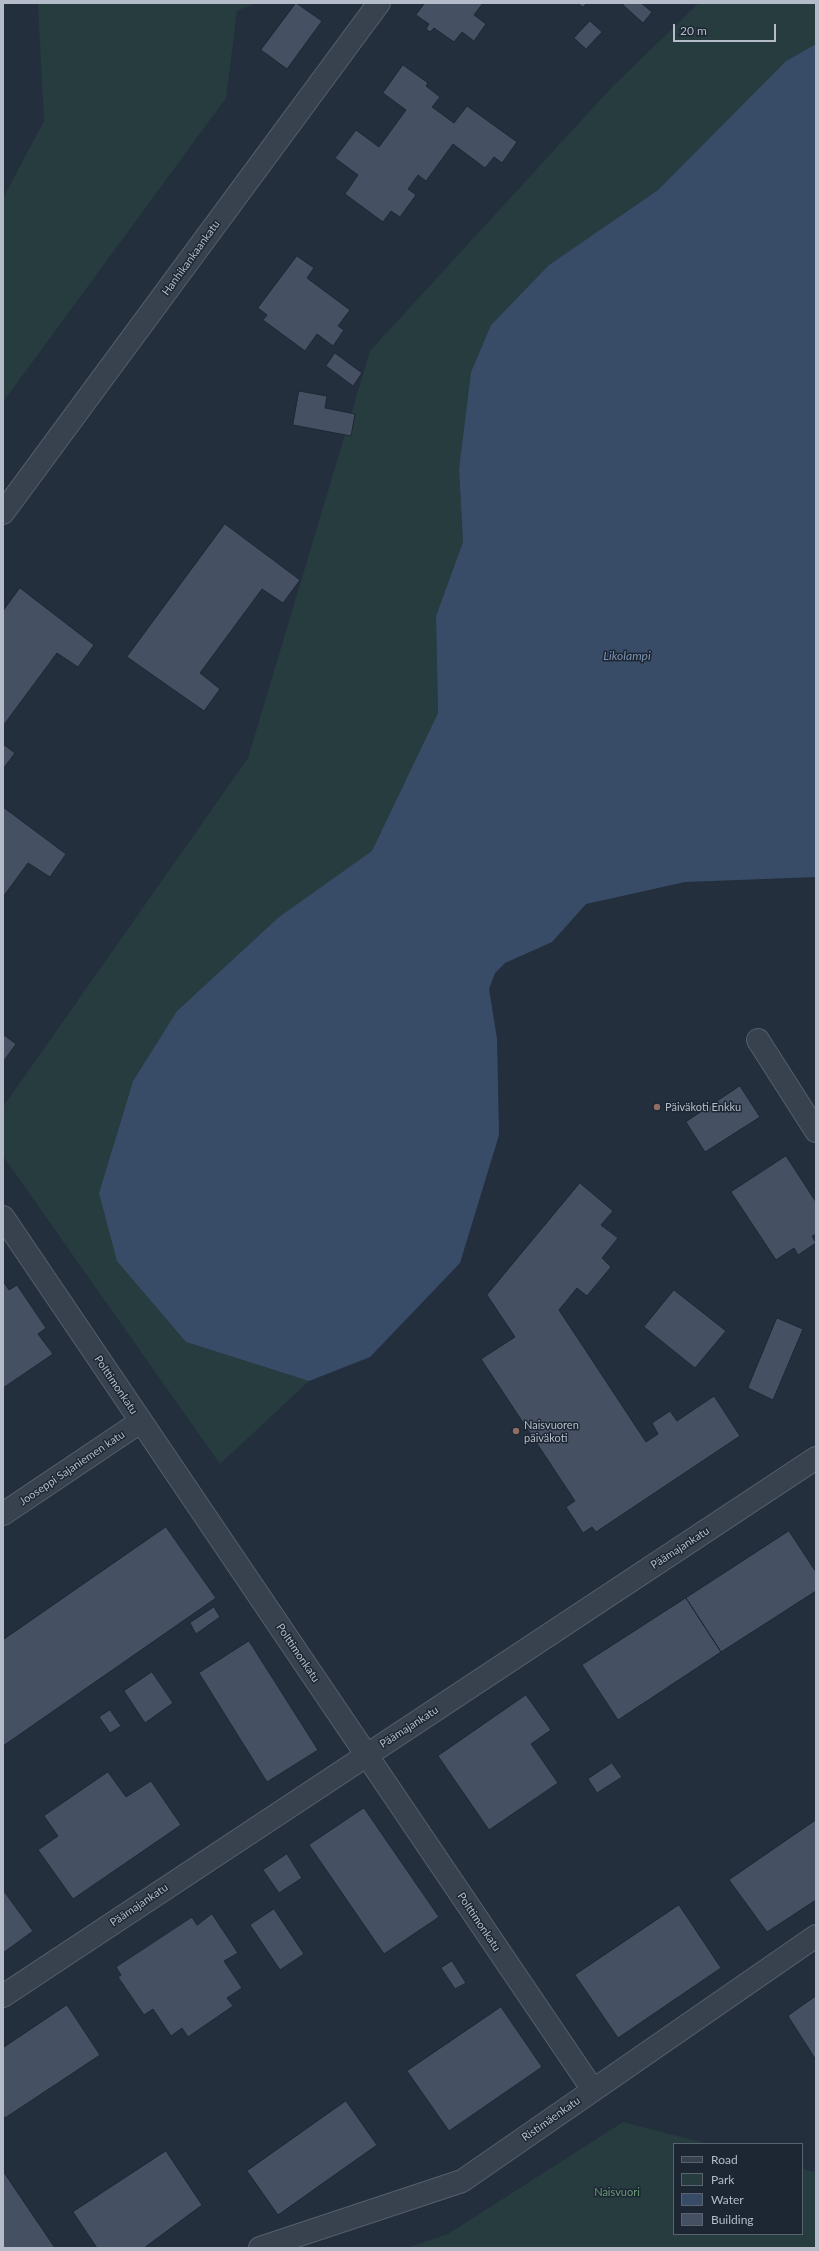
<!DOCTYPE html>
<meta charset="utf-8">
<style>
body{margin:0}
#map{position:relative;width:819px;height:2251px;overflow:hidden;background:#242f3e;font-family:Lato,sans-serif}
canvas{display:block}
.frame{position:absolute;inset:0;border:4px solid #b4bcc9;pointer-events:none}
.legend{position:absolute;left:673px;top:2143px;width:130px;height:92px;box-sizing:border-box;background:#1d2633;border:1px solid #59626f;margin:0;padding:5px 7px;list-style:none;font-size:12px;color:#b4bcc9}
.legend li{display:flex;align-items:center;gap:8px;height:20px}
.legend b{width:20px;border:1px solid #59626f}
.scale{position:absolute;left:673px;top:24px;width:103px;height:18px;box-sizing:border-box;border:2px solid #b4bcc9;border-top:0;padding-left:5px;font-size:12px;line-height:14px;white-space:nowrap;color:#b4bcc9;-webkit-text-stroke:3px #1d2633;paint-order:stroke}
</style>
<div id="map">
<canvas width="819" height="2251"></canvas>
<div class="frame"></div>
<ul class="legend">
<li><b style="height:5px;background:#38414e"></b>Road</li>
<li><b style="height:11px;background:#263c3f"></b>Park</li>
<li><b style="height:11px;background:#394c67"></b>Water</li>
<li><b style="height:11px;background:#455162"></b>Building</li>
</ul>
<div class="scale">20 m</div>
</div>
<script>
const ctx = document.querySelector('canvas').getContext('2d');
ctx.lineJoin = 'round';
function fill(path, color) { ctx.fillStyle = color; ctx.fill(path, 'evenodd'); }
function stroke(path, color, width, dash) { ctx.strokeStyle = color; ctx.lineWidth = width; ctx.lineCap = dash ? 'butt' : 'round'; ctx.setLineDash(dash || []); ctx.stroke(path); }
function write(font, color, halo, rows, align = 'center') {
  ctx.font = font + ' Lato,sans-serif'; ctx.lineWidth = 3; ctx.setLineDash([]); ctx.textBaseline = 'middle'; ctx.strokeStyle = halo; ctx.fillStyle = color; for (const [text, x, y, turn = 0] of rows) {
    ctx.save(); ctx.translate(x, y); ctx.rotate((+turn || 0) * Math.PI / 180); ctx.textAlign = isNaN(turn) ? turn : align; if (halo) ctx.strokeText(text, 0, 0); ctx.fillText(text, 0, 0); ctx.restore();
  }
}
fill(new Path2D(`
 M 38,3 L 256,3 L 237,11 L 226,98 L 3,402 L 3,198 L 44,121 Z
 M 699,3 L 816,3 L 816,44 L 786,61 L 658,190 L 549,265 L 491,325 L 471,372 L 459,469 L 463,542 L 436,616 L 438,713 L 372,852 L 279,917 L 177,1011 L 133,1081 L 99,1193 L 186,1342 L 309,1381 L 220,1464 L 3,1156 L 3,1107 L 248,758 L 370,351 L 612,87 Z
 M 623,2122 L 708,2144 L 674,2144 L 674,2234 L 802,2234 L 802,2169 L 816,2172 L 816,2248 L 407,2248 L 448,2234 Z`), '#263c3f');
fill(new Path2D(`
 M 816,44 L 816,877 L 685,882 L 586,904 L 552,942 L 505,963 L 495,973 L 489,989 L 497,1039 L 499,1135 L 460,1263 L 370,1357 L 309,1381 L 186,1342 L 117,1261 L 99,1193 L 133,1081 L 177,1011 L 279,917 L 372,851 L 438,713 L 436,616 L 463,542 L 459,469 L 471,372 L 491,325 L 549,265 L 658,190 L 786,61 Z`), '#394c67');
const building = new Path2D(`
 M 296,3 L 322,21 L 287,69 L 261,50 Z
 M 425,3 L 483,3 L 474,15 L 486,24 L 474,41 L 462,32 L 454,42 L 434,28 L 430,32 L 426,29 L 429,24 L 416,15 Z
 M 578,3 L 587,3 L 583,7 Z
 M 624,3 L 641,3 L 652,12 L 643,23 L 623,5 Z
 M 590,21 L 602,32 L 586,49 L 574,38 Z
 M 403,65 L 428,83 L 426,86 L 440,97 L 432,107 L 454,123 L 467,106 L 517,142 L 502,163 L 494,157 L 485,168 L 453,144 L 426,181 L 418,175 L 408,189 L 416,195 L 400,217 L 391,211 L 383,222 L 345,194 L 358,175 L 335,158 L 356,130 L 379,147 L 406,110 L 383,93 Z
 M 297,256 L 314,268 L 307,278 L 350,310 L 338,326 L 344,330 L 333,346 L 317,334 L 305,351 L 263,320 L 267,315 L 258,308 Z
 M 335,353 L 362,373 L 353,386 L 326,366 Z
 M 299,391 L 327,396 L 325,408 L 355,414 L 351,436 L 293,425 Z
 M 225,524 L 300,580 L 283,603 L 262,589 L 200,673 L 220,689 L 204,711 L 127,657 Z
 M 20,588 L 94,645 L 78,667 L 57,653 L 3,726 L 3,611 Z
 M 3,744 L 15,753 L 3,769 Z
 M 3,807 L 66,854 L 50,877 L 28,863 L 3,897 Z
 M 4,1035 L 16,1044 L 3,1062 L 3,1036 Z
 M 740,1086 L 760,1117 L 705,1152 L 686,1122 Z
 M 786,1156 L 816,1202 L 816,1234 L 812,1236 L 816,1243 L 798,1255 L 794,1248 L 776,1260 L 731,1192 Z
 M 580,1183 L 613,1211 L 601,1225 L 618,1238 L 602,1258 L 611,1267 L 587,1296 L 577,1288 L 559,1310 L 646,1442 L 658,1434 L 652,1423 L 670,1411 L 677,1421 L 714,1396 L 740,1436 L 596,1532 L 592,1527 L 583,1533 L 566,1507 L 575,1501 L 481,1359 L 515,1337 L 487,1295 Z
 M 3,1281 L 9,1290 L 17,1285 L 46,1328 L 38,1334 L 53,1354 L 3,1388 Z
 M 674,1290 L 726,1331 L 695,1368 L 644,1327 Z
 M 777,1318 L 803,1329 L 773,1400 L 748,1388 Z
 M 166,1527 L 216,1598 L 3,1746 L 3,1640 Z
 M 789,1531 L 816,1572 L 816,1591 L 721,1652 L 686,1598 Z
 M 686,1598 L 721,1652 L 618,1720 L 582,1665 Z
 M 214,1607 L 220,1617 L 196,1634 L 190,1623 Z
 M 249,1641 L 318,1750 L 267,1782 L 199,1673 Z
 M 152,1672 L 173,1703 L 145,1723 L 124,1691 Z
 M 526,1695 L 551,1730 L 531,1744 L 558,1783 L 489,1830 L 438,1756 Z
 M 110,1710 L 121,1726 L 110,1733 L 99,1717 Z
 M 612,1763 L 622,1777 L 597,1793 L 588,1779 Z
 M 108,1772 L 126,1797 L 151,1781 L 181,1825 L 73,1899 L 38,1850 L 58,1836 L 44,1816 Z
 M 364,1808 L 439,1917 L 384,1954 L 309,1845 Z
 M 816,1820 L 816,1900 L 767,1932 L 729,1880 Z
 M 287,1854 L 302,1878 L 279,1893 L 263,1870 Z
 M 3,1890 L 33,1931 L 3,1953 Z
 M 679,1905 L 721,1968 L 618,2038 L 575,1975 Z
 M 274,1909 L 304,1954 L 280,1970 L 250,1925 Z
 M 212,1914 L 238,1953 L 224,1961 L 242,1988 L 227,1998 L 233,2006 L 188,2037 L 182,2028 L 171,2036 L 153,2009 L 144,2015 L 118,1977 L 121,1975 L 116,1967 L 192,1917 L 197,1925 Z
 M 452,1961 L 466,1983 L 455,1989 L 441,1968 Z
 M 816,1996 L 816,2060 L 788,2016 Z
 M 67,2005 L 100,2055 L 5,2118 L 3,2115 L 3,2048 Z
 M 501,2007 L 542,2067 L 449,2131 L 407,2071 Z
 M 346,2101 L 377,2145 L 278,2215 L 247,2171 Z
 M 166,2151 L 202,2205 L 144,2248 L 97,2248 L 73,2212 Z
 M 3,2171 L 55,2248 L 3,2248 Z`);
fill(building, '#455162');
stroke(building, '#1f2835', 1);
const minor = new Path2D(`
 M 3,513 L 379,3
 M 758,1040 L 816,1131
 M 3,1217 L 593,2090
 M 3,1514 L 140,1422
 M 3,1996 L 816,1458
 M 260,2248 L 462,2181 L 816,1936`);
stroke(minor, '#565f6c', 24);
stroke(minor, '#38414e', 22);
for (const [x, y, r, color] of [
 [657,1107,4,"#8d6e63"],
 [516,1431,4,"#8d6e63"]
]) { const dot = new Path2D(); dot.arc(x, y, r, 0, 2 * Math.PI); ctx.fillStyle = color; ctx.fill(dot); stroke(dot, '#1d2633', 1.5); }
write('11px', '#b4bcc9', '#1d2633', [
 ["Hanhikankaankatu",191,258,-54],
 ["Polttimonkatu",116,1385,56],
 ["Jooseppi Sajaniemen katu",72,1468,-34],
 ["Päämajankatu",680,1548,-33],
 ["Polttimonkatu",298,1653,56],
 ["Päämajankatu",409,1727,-33],
 ["Päämajankatu",139,1905,-34],
 ["Polttimonkatu",479,1922,56],
 ["Ristimäenkatu",551,2119,-35]
]);
write('11px', '#b4bcc9', '#1d2633', [
 ["Päiväkoti Enkku",665,1107],
 ["Naisvuoren",524,1425],
 ["päiväkoti",524,1438]
], 'left');
write('11px', '#6b9a76', '#1d2633', [
 ["Naisvuori",617,2192]
]);
write('italic 12px', '#7c92b1', '#1d2633', [
 ["Likolampi",627,656]
]);
</script>
